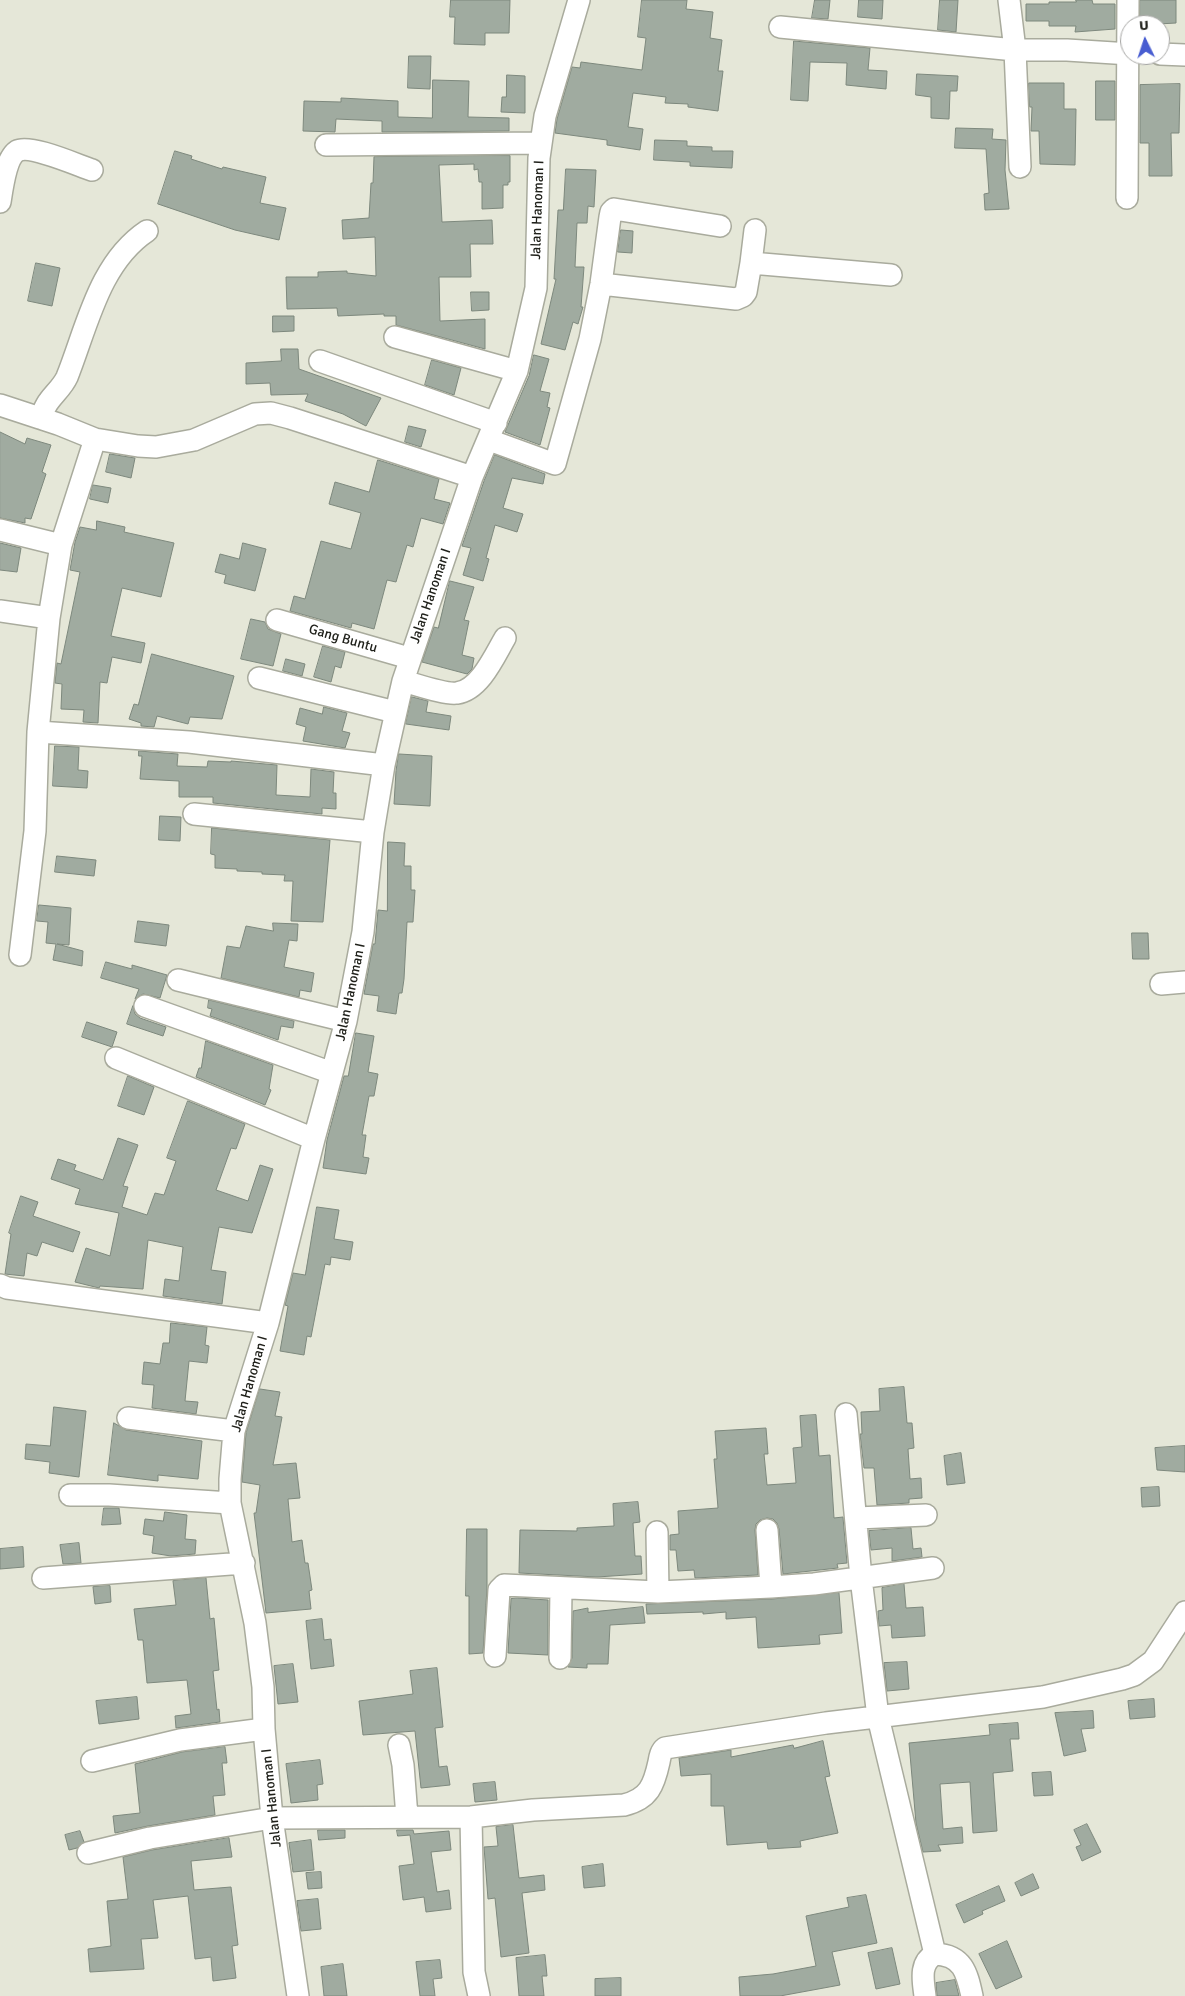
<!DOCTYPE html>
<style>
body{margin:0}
#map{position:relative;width:1185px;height:1996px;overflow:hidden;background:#e5e7d8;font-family:Signika,sans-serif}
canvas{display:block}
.north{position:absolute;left:1120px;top:15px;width:50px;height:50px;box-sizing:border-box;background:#fff;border:1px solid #a6a6a4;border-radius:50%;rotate:356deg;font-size:14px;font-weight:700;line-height:20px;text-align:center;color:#20211b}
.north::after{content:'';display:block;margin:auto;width:18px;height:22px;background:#485dd1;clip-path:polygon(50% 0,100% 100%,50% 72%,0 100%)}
</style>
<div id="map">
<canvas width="1185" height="1996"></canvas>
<div class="north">U</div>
</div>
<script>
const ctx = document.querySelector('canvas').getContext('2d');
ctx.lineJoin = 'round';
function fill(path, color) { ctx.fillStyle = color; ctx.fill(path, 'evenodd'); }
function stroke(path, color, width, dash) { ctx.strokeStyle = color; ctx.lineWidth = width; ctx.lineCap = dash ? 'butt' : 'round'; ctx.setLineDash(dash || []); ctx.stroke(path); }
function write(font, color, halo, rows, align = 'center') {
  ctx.font = font + ' Signika,sans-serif'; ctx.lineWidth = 4; ctx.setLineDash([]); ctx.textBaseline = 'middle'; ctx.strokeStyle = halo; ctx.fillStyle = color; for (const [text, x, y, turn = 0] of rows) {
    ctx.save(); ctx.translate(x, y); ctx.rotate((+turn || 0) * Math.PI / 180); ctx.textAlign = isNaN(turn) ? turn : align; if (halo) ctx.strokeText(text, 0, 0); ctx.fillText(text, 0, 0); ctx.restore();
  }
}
const building = new Path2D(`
 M 451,0 L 510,0 L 509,33 L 485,33 L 485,45 L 454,44 L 455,17 L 450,17 Z
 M 642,0 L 687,0 L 686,9 L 713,12 L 710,38 L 722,40 L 718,71 L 723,71 L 718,111 L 688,107 L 688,104 L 665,103 L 666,97 L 633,93 L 628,127 L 643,129 L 640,150 L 607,145 L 607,140 L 555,133 L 557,119 L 572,67 L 580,68 L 581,62 L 642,70 L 646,38 L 638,37 Z
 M 815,0 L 830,0 L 828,19 L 812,18 Z
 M 859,0 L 883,0 L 882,19 L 858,17 Z
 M 940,0 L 958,0 L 956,32 L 938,30 Z
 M 1076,0 L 1092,0 L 1093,4 L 1115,4 L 1115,29 L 1075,32 L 1076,26 L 1049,26 L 1049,21 L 1026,21 L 1026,4 L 1049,4 L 1049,2 L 1076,2 Z
 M 1140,0 L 1176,0 L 1176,23 L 1140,25 Z
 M 794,41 L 870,48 L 868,70 L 887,71 L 886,89 L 846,85 L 847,63 L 810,62 L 808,101 L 791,100 Z
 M 409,56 L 431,56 L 430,89 L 408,88 Z
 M 917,74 L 958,76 L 957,91 L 950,91 L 949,119 L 931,118 L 931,97 L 916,95 Z
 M 507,75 L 525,76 L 525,113 L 501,112 L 502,97 L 506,97 Z
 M 433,80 L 469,81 L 468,117 L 509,118 L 509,131 L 382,132 L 382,121 L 336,119 L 335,132 L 303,131 L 304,101 L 341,102 L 341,98 L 398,101 L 398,117 L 432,118 Z
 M 1096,81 L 1115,81 L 1115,120 L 1096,120 Z
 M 1029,83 L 1064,83 L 1064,109 L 1076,109 L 1075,165 L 1040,164 L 1039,131 L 1031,131 L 1032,107 L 1030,107 Z
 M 1180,84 L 1179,133 L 1171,133 L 1172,176 L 1149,176 L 1149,143 L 1140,143 L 1140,85 Z
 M 956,128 L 993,129 L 992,139 L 1006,140 L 1005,170 L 1009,209 L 985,210 L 984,194 L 989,193 L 986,149 L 955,148 Z
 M 655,140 L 687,141 L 687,146 L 712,147 L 712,151 L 733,151 L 732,168 L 690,166 L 690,162 L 654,160 Z
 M 175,151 L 192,156 L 191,159 L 222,169 L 223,167 L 266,177 L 260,203 L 286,208 L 279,240 L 235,230 L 158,204 Z
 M 510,156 L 510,182 L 508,182 L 508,185 L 503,185 L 503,208 L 482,209 L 482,182 L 479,182 L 478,169 L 474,170 L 474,164 L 439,165 L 442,222 L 492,220 L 493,244 L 470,244 L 471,277 L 439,277 L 440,321 L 485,319 L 485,349 L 396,325 L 396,316 L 384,316 L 384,314 L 338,316 L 337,308 L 287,309 L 286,277 L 318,277 L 318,272 L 347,271 L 347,273 L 376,276 L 375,237 L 343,239 L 342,220 L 369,218 L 371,183 L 373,183 L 374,157 Z
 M 566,169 L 596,170 L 594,207 L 588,206 L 587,223 L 577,223 L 575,267 L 584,267 L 581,307 L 583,307 L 578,324 L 573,322 L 565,350 L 541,344 L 556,279 L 554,279 L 558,210 L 563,210 Z
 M 621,230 L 633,231 L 632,253 L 618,252 Z
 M 36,263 L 60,268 L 52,306 L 28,301 Z
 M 471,292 L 489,292 L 489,310 L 472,311 Z
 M 273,316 L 294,316 L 294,331 L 273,332 Z
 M 281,349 L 298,349 L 299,369 L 381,398 L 366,426 L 343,414 L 305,401 L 308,394 L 271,395 L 270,383 L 246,384 L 246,363 L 281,361 Z
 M 534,355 L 549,359 L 540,391 L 550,393 L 547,407 L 550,408 L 540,445 L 505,432 L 529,376 Z
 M 432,360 L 461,368 L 454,395 L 425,385 Z
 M 409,426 L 426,430 L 421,447 L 405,442 Z
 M 0,432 L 25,444 L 27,438 L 51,445 L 42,472 L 46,474 L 31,519 L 25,518 L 25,523 L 0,518 Z
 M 110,454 L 135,458 L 131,478 L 106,472 Z
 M 495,455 L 545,474 L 543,484 L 512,478 L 503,508 L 523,514 L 517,532 L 495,525 L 486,558 L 489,559 L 483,581 L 463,575 L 471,548 L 462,546 L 484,481 Z
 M 378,460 L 439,479 L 434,499 L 450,503 L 443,524 L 421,518 L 413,547 L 407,545 L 396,582 L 387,580 L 374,629 L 352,623 L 351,628 L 290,611 L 294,596 L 305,599 L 321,541 L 351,549 L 361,513 L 329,504 L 335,482 L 369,492 Z
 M 93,485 L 111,488 L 108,503 L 90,499 Z
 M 97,521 L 125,527 L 124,532 L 174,543 L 161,597 L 122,588 L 111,636 L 145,643 L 141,663 L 112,657 L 107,683 L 100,682 L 98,723 L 83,722 L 84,710 L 61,709 L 62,684 L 55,683 L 57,663 L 61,664 L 80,572 L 70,570 L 75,542 L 80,527 L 96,530 Z
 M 0,543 L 21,548 L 17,572 L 0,570 Z
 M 243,543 L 266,549 L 255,591 L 224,583 L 226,575 L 215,572 L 220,554 L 239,559 Z
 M 450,581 L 474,587 L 464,620 L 469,621 L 462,655 L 474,658 L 472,669 L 467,674 L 422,662 L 434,627 L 438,628 Z
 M 251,619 L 265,622 L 268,629 L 281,634 L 273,666 L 241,659 Z
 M 323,646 L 345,652 L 341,668 L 335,666 L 331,682 L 314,677 Z
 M 152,654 L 234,676 L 222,719 L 190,717 L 188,724 L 157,716 L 154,727 L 141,726 L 141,723 L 129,719 L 134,704 L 138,705 Z
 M 286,659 L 305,664 L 302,676 L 283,671 Z
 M 412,697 L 428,701 L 426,712 L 451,716 L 449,730 L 406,724 Z
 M 324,707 L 347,713 L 342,731 L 350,733 L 345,748 L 303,741 L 306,727 L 296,724 L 300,708 L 322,714 Z
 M 55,746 L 79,747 L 78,770 L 88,771 L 87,788 L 53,786 Z
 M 139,751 L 178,754 L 177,766 L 207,767 L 208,761 L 231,762 L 231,761 L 277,765 L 276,795 L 310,797 L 311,769 L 334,772 L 333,793 L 336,793 L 336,809 L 322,808 L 322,814 L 213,803 L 213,797 L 179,797 L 179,781 L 140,779 L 142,756 L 139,756 Z
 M 399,754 L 432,756 L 430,806 L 394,804 L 396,771 Z
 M 160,816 L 181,817 L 180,841 L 159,840 Z
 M 212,828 L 330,840 L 323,922 L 291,921 L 293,881 L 284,881 L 285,875 L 262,874 L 262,872 L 237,871 L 237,869 L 215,868 L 215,855 L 211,854 Z
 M 388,842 L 405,843 L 404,866 L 411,866 L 411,890 L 415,890 L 413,922 L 407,922 L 404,979 L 402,993 L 399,993 L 396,1014 L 377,1011 L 379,996 L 364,994 L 373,944 L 375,944 L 378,910 L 387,911 Z
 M 57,856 L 96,860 L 94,876 L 55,872 Z
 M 39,905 L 71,908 L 69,945 L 57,944 L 83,951 L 82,966 L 53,960 L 56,944 L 46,943 L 48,922 L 37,921 Z
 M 138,921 L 169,925 L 166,946 L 135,942 Z
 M 273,923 L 298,924 L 297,941 L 289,940 L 284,967 L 314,973 L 311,992 L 300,990 L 299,997 L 221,978 L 227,946 L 240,948 L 246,926 L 273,931 Z
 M 1132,933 L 1148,933 L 1149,959 L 1133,959 Z
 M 106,962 L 132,969 L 132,965 L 167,975 L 160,998 L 143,994 L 135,999 L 139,989 L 101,978 Z
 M 209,1000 L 294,1021 L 293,1028 L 281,1026 L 278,1040 L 210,1016 L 212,1009 L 208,1008 Z
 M 133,1006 L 135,1014 L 140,1018 L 166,1027 L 163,1036 L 127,1024 Z
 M 87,1022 L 117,1032 L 112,1047 L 82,1037 Z
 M 356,1033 L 374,1036 L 368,1072 L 378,1074 L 374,1096 L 369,1096 L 362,1135 L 366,1135 L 363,1157 L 369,1158 L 366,1174 L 323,1168 L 327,1140 L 344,1076 L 348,1076 Z
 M 206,1041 L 273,1065 L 269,1089 L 271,1090 L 265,1105 L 196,1077 L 199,1068 L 201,1068 Z
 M 128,1076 L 154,1087 L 144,1115 L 118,1106 Z
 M 188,1101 L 245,1124 L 236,1149 L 231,1148 L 216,1190 L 248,1201 L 260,1165 L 273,1169 L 252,1233 L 219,1227 L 211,1270 L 226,1272 L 222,1304 L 163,1296 L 165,1279 L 179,1281 L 183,1247 L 148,1240 L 143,1289 L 100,1286 L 99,1288 L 75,1282 L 86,1248 L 110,1256 L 119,1213 L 75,1204 L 80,1189 L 51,1179 L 58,1159 L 76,1165 L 74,1170 L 103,1180 L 118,1138 L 138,1145 L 123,1186 L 128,1187 L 122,1207 L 147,1215 L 155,1193 L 164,1195 L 176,1161 L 167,1158 Z
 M 21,1196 L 38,1202 L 33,1216 L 80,1232 L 73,1252 L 42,1242 L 37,1256 L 27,1253 L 24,1276 L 5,1274 L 11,1234 L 9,1233 Z
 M 317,1207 L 339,1210 L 334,1239 L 353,1242 L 350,1260 L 331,1257 L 330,1265 L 325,1264 L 311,1337 L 307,1336 L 304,1355 L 280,1351 L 288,1306 L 285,1305 L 293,1273 L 305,1275 Z
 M 171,1323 L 207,1327 L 205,1345 L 209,1346 L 207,1363 L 189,1361 L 185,1401 L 198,1402 L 196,1414 L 152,1408 L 154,1385 L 142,1384 L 144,1362 L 160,1364 L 163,1343 L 169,1343 Z
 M 904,1387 L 907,1423 L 912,1423 L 914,1448 L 908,1449 L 910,1479 L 921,1478 L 922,1498 L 909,1499 L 909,1503 L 877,1505 L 874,1468 L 864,1468 L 860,1434 L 862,1434 L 861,1412 L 880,1411 L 879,1389 Z
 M 260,1389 L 280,1392 L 275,1416 L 282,1417 L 273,1465 L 296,1463 L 300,1498 L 288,1499 L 292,1542 L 302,1540 L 305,1563 L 308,1563 L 312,1590 L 309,1591 L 311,1609 L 266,1613 L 254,1513 L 256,1513 L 260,1485 L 242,1482 L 246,1433 Z
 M 54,1407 L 86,1411 L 79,1477 L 49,1473 L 50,1462 L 25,1459 L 26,1444 L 50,1446 Z
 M 816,1415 L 819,1456 L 830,1455 L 834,1518 L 843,1517 L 847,1563 L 837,1564 L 838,1568 L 783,1574 L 779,1529 L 777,1523 L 773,1519 L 767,1518 L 760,1520 L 756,1524 L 755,1530 L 758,1575 L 695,1578 L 694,1570 L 678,1571 L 676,1550 L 670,1550 L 670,1535 L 679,1534 L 678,1511 L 718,1508 L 714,1459 L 717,1459 L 715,1431 L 766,1428 L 768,1454 L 764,1454 L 767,1485 L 796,1483 L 793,1448 L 802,1447 L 800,1416 Z
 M 114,1423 L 126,1430 L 202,1441 L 198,1479 L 158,1475 L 158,1481 L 108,1475 Z
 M 1185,1446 L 1185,1472 L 1157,1470 L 1155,1448 Z
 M 961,1453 L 965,1483 L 947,1485 L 944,1456 Z
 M 1159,1487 L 1160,1506 L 1142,1507 L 1141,1488 Z
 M 638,1502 L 640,1522 L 633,1523 L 635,1556 L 641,1556 L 642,1574 L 597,1577 L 519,1573 L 520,1530 L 577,1531 L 577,1528 L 614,1526 L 613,1504 Z
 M 104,1508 L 119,1508 L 121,1524 L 102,1525 Z
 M 165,1512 L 187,1515 L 185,1539 L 196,1540 L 195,1554 L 171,1556 L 152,1553 L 154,1536 L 143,1534 L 145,1519 L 163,1521 Z
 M 911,1528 L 913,1549 L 921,1548 L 922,1557 L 892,1561 L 892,1548 L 871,1550 L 869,1531 Z
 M 467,1529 L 487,1529 L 487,1588 L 483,1653 L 469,1654 L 469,1596 L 466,1596 Z
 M 79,1543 L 81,1563 L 63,1564 L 60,1545 Z
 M 23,1547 L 24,1567 L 0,1569 L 0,1549 Z
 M 206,1578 L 210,1619 L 214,1618 L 219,1670 L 213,1671 L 217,1710 L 219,1709 L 220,1722 L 176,1728 L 175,1716 L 191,1714 L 187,1680 L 147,1683 L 143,1640 L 138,1640 L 134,1609 L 176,1605 L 173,1581 Z
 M 904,1584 L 906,1608 L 923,1607 L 925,1636 L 892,1638 L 891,1625 L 879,1626 L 878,1611 L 883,1610 L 882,1588 Z
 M 110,1586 L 111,1602 L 95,1604 L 93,1587 Z
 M 839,1593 L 842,1633 L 819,1635 L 820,1644 L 758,1648 L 756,1617 L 726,1619 L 726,1612 L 703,1614 L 703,1612 L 647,1614 L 646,1604 L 772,1599 Z
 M 518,1598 L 548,1600 L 548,1655 L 508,1653 L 511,1599 Z
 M 643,1607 L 645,1623 L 610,1625 L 608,1664 L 587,1664 L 587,1668 L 568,1667 L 572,1658 L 573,1611 L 588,1608 L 588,1612 Z
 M 322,1619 L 324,1640 L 331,1639 L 334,1666 L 311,1669 L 306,1621 Z
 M 907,1662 L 909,1689 L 887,1691 L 884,1663 Z
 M 293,1664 L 298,1702 L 278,1704 L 274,1666 Z
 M 437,1668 L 443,1727 L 435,1728 L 439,1767 L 447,1766 L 450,1785 L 421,1788 L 415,1731 L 363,1735 L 359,1701 L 413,1694 L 410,1671 Z
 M 137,1697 L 139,1719 L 99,1724 L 96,1701 Z
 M 1154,1699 L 1155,1717 L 1130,1719 L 1128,1701 Z
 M 1093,1711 L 1094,1728 L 1081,1729 L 1086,1751 L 1064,1756 L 1055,1713 Z
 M 1018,1723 L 1019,1739 L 1010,1739 L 1013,1771 L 993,1773 L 997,1831 L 973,1833 L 970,1782 L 940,1784 L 943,1829 L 962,1827 L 963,1843 L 938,1845 L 941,1851 L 923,1852 L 916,1823 L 909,1743 L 990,1735 L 989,1725 Z
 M 823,1741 L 830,1776 L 825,1777 L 838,1833 L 800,1841 L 801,1847 L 768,1849 L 767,1842 L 727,1845 L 724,1806 L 711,1806 L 711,1774 L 681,1776 L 679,1758 L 731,1750 L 731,1757 L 793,1745 L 794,1748 Z
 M 225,1747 L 227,1763 L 222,1763 L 225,1795 L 213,1796 L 215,1815 L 148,1826 L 115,1833 L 113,1816 L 140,1813 L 135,1764 L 182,1752 Z
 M 320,1760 L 323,1784 L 317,1785 L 318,1800 L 291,1803 L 286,1764 Z
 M 1051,1772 L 1053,1795 L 1034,1796 L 1032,1773 Z
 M 495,1782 L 497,1800 L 475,1802 L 473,1784 Z
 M 1087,1824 L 1101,1852 L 1082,1861 L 1076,1847 L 1081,1845 L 1074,1830 Z
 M 513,1825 L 519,1878 L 544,1875 L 545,1890 L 522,1893 L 529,1953 L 501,1957 L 495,1898 L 488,1899 L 484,1847 L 498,1846 L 496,1827 Z
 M 318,1830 L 345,1830 L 345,1838 L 319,1840 Z
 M 397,1830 L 413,1830 L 414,1834 L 449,1831 L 451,1850 L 431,1852 L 437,1892 L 449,1890 L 451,1909 L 426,1912 L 424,1897 L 403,1900 L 399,1866 L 414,1864 L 410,1835 L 398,1836 Z
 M 80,1831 L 84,1842 L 77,1848 L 69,1850 L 65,1835 Z
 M 229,1838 L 232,1857 L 191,1861 L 194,1890 L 231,1887 L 238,1945 L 232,1946 L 236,1978 L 213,1981 L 211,1957 L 195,1959 L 188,1896 L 153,1900 L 158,1938 L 141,1939 L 144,1969 L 90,1972 L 88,1949 L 111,1946 L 107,1901 L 128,1899 L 123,1857 L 152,1850 Z
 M 311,1840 L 314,1870 L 293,1872 L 289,1843 Z
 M 603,1864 L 605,1886 L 584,1888 L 582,1867 Z
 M 321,1872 L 322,1888 L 308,1889 L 306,1873 Z
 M 1033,1874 L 1039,1888 L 1021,1896 L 1015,1883 Z
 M 999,1886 L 1005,1901 L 982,1911 L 983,1914 L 964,1923 L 956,1905 Z
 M 866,1895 L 877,1943 L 832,1952 L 840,1985 L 780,1996 L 740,1996 L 739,1977 L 773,1974 L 816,1966 L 806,1916 L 849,1907 L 847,1898 Z
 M 318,1899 L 321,1929 L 301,1931 L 297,1901 Z
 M 1007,1941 L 1022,1977 L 996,1989 L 979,1954 Z
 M 892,1948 L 900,1984 L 876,1989 L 868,1953 Z
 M 545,1955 L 547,1976 L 542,1976 L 544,1996 L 519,1996 L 516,1958 Z
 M 440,1960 L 442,1978 L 433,1979 L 435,1996 L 420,1996 L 416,1962 Z
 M 343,1964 L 347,1996 L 324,1996 L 321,1967 Z
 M 621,1978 L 621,1996 L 595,1996 L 595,1979 Z
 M 955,1980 L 959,1996 L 937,1996 L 936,1983 Z`);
fill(building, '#a0aba0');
stroke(building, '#7d887d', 1);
const minor = new Path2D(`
 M 1009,0 L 1015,50 L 1067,50 L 1130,54
 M 780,27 L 1015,50 L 1020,167
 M 1160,54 L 1185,55
 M 326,145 L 541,143
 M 1127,198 L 1128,0
 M 0,202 C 2,189 6,158 17,151 C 30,144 77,165 92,170
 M 751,263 L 755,230
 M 601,284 L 736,299 L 743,296 L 746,292 L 751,263 L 891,275
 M 395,337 L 517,371
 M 320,361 L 496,423
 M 0,405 L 58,424 L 95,439 L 138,446 L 156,447 L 194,440 L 255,414 L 271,413 L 290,418 L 472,477
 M 40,418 C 43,413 45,406 49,401 C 55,393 63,386 67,377 C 87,327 99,263 147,231
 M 489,440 L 555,464 L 590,339 L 601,284 L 610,217 L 611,212 L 614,209 L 720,226
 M 0,530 L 61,545
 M 0,611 L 49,618
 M 277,620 L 409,658
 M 259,678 L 395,712
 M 403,681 C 415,684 446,695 457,693 C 480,690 495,655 505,638
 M 38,732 L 189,742 L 384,765
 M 194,814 L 373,832
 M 20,955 L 35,831 L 38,732 L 49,618 L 61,545 L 95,439
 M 178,980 L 346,1021
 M 1161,984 L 1185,982
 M 145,1006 L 332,1073
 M 116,1058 L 314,1139
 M 0,1285 L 7,1288 L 268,1323
 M 846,1414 L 861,1578 L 878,1717 L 935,1954 C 919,1963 923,1980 925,1996
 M 128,1418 L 234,1431
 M 70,1495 L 109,1495 L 230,1503
 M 857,1518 L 926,1515
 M 767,1530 L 771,1587
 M 657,1532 L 658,1592
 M 43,1578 L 244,1563
 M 495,1656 L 499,1590 L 504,1585 L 658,1592 L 771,1587 L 814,1584 L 933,1568
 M 560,1658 L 561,1589
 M 399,1745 L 403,1765 L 407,1817
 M 92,1761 L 180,1740 L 264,1729
 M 471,1817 L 474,1972 L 479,1996
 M 88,1853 L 150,1838 L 272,1818 L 471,1817 L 533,1810 L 624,1805 C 649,1799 654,1785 659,1762 C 660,1756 661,1751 665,1748 L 826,1723 L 1043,1697 L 1122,1679 L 1134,1675 L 1153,1661 L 1185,1612
 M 935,1954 C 963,1955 967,1973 972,1996
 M 298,1996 L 272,1818 L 264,1729 L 263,1687 L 255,1623 L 230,1503 L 230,1479 L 234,1431 L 268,1323 L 314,1139 L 346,1021 L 363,932 L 373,832 L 384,765 L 403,681 L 472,477 L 517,371 L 536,288 L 539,158 L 545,116 L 579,0`);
stroke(minor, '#a9ab9d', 24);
stroke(minor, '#fff', 21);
write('14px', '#20211b', '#fff', [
 ["Jalan Hanoman I",538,210,-88],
 ["Jalan Hanoman I",431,596,-71],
 ["Gang Buntu",343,639,16],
 ["Jalan Hanoman I",351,992,-78],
 ["Jalan Hanoman I",250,1384,-74],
 ["Jalan Hanoman I",272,1798,-96]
]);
</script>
